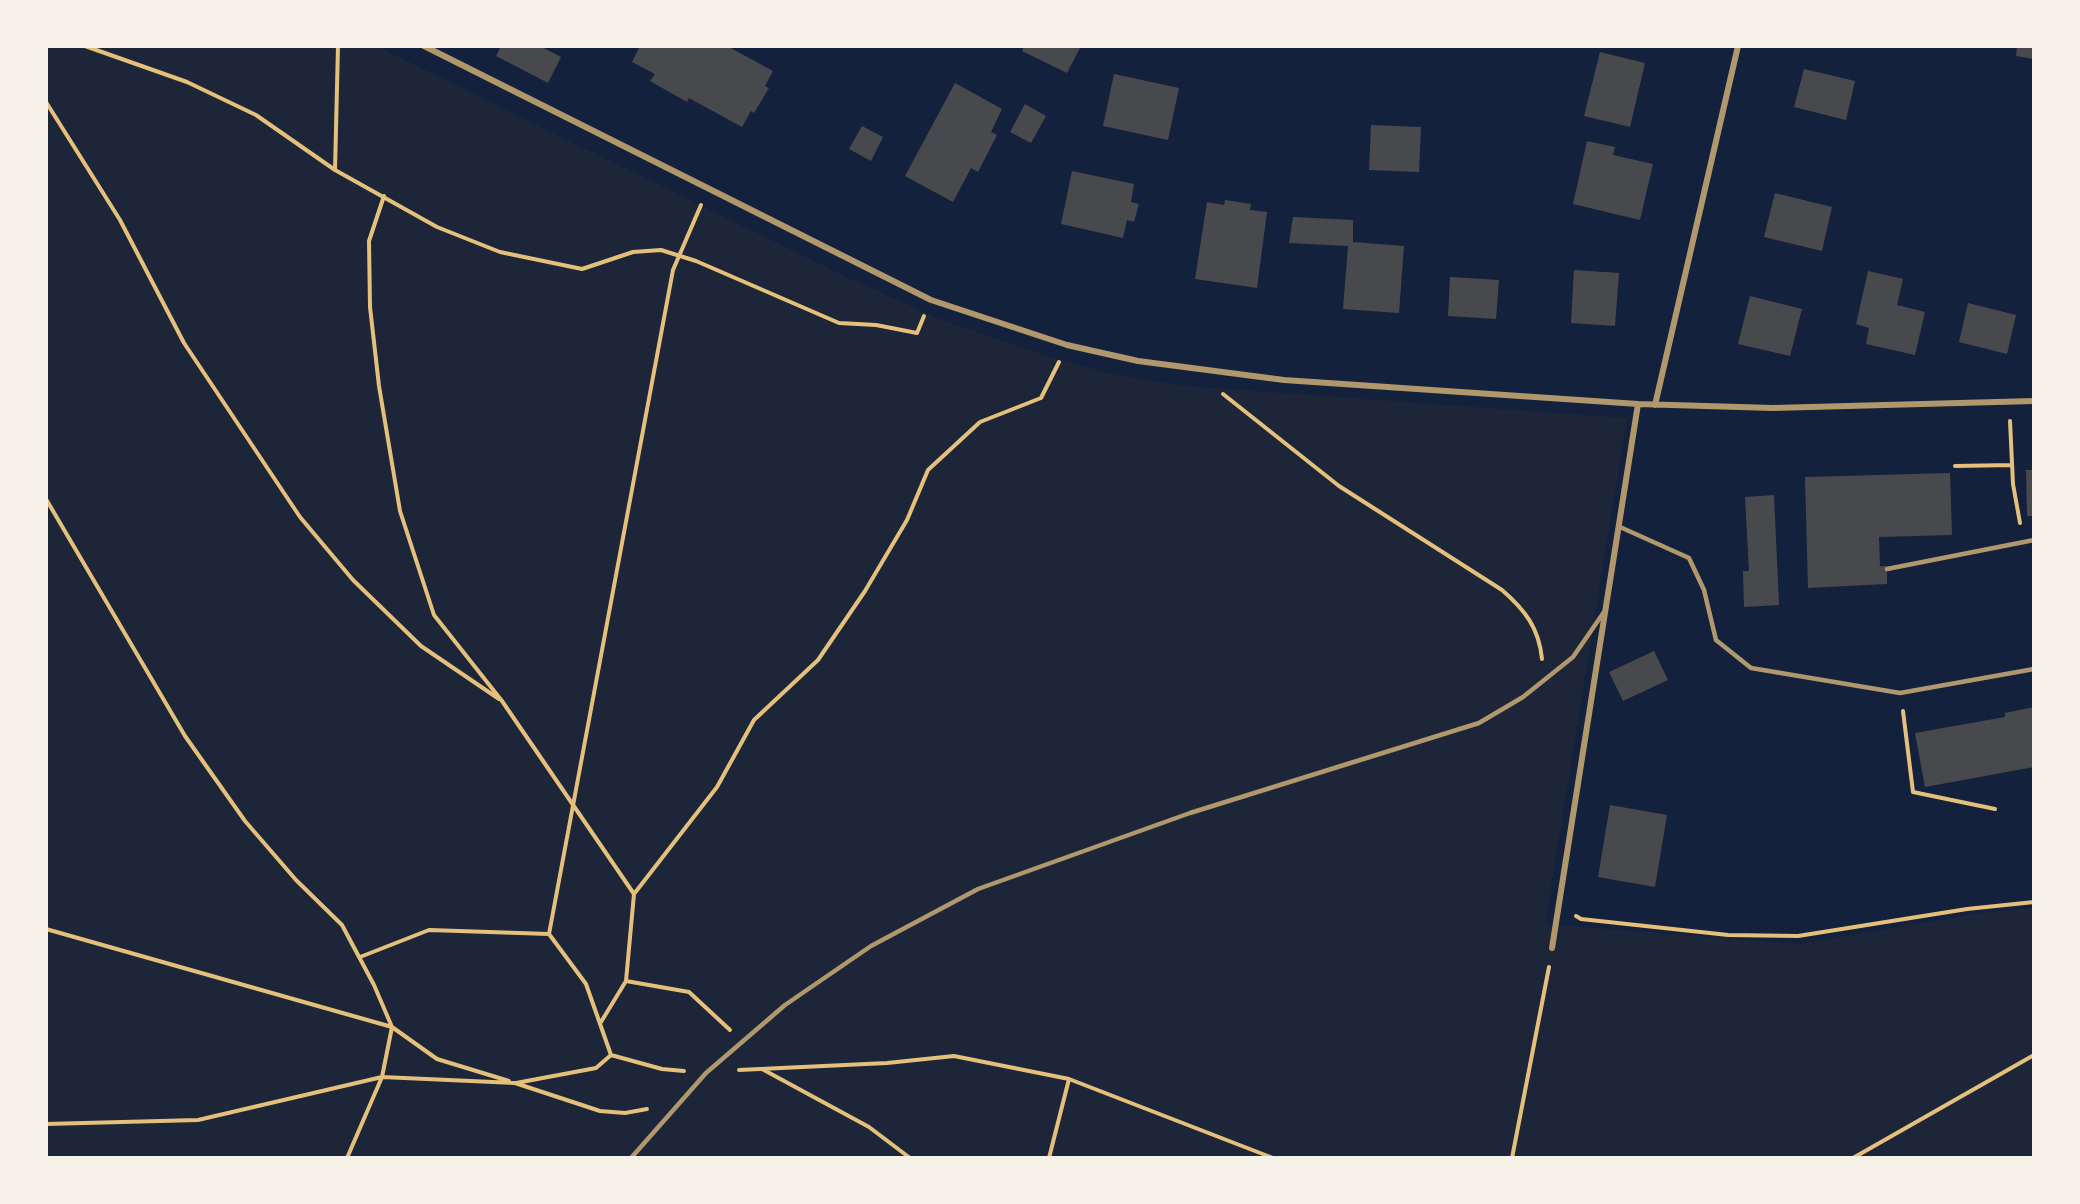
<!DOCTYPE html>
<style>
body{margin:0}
#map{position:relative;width:2080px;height:1204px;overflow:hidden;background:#14213d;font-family:Manrope,sans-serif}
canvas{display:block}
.frame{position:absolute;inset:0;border:48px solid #f6f1e7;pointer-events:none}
</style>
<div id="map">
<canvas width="2080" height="1204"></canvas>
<div class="frame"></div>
</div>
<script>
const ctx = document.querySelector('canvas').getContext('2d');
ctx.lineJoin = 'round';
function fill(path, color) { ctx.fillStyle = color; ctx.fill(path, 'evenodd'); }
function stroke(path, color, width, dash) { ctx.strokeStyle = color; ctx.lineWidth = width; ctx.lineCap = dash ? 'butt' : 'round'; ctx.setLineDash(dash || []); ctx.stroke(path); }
fill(new Path2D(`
 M 46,47 L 379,47 L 838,273 L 944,321 L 1053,358 L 1115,375 L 1185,386 L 1627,418 L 1545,924 L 1800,944 L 1980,913 L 2033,908 L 2033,1157 L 47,1157 Z`), '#1d2539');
fill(new Path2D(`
 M 501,46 L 540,46 L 561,57 L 548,83 L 496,56 Z
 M 640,46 L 727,46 L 773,71 L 765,86 L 769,88 L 754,113 L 751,111 L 742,127 L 689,98 L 687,102 L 650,81 L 655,74 L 632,62 Z
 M 1024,46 L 1081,46 L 1067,73 L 1022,51 Z
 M 2017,46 L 2034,46 L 2034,59 L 2016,56 Z
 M 1600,52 L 1645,63 L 1630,127 L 1584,116 Z
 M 1804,69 L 1855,81 L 1846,120 L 1794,107 Z
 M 1114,74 L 1179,88 L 1168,140 L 1103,126 Z
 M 955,83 L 1002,109 L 991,132 L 997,135 L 978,172 L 971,168 L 953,202 L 905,176 Z
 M 1025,104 L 1046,116 L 1031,143 L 1010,132 Z
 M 1371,125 L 1421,127 L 1419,172 L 1369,170 Z
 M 862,126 L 883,137 L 871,161 L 849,149 Z
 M 1587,141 L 1615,147 L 1613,155 L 1653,164 L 1640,220 L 1573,204 Z
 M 1072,171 L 1134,184 L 1131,202 L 1139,204 L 1134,222 L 1127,220 L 1123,238 L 1061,224 Z
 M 1775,193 L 1832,207 L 1822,251 L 1764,237 Z
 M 1225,200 L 1251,204 L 1250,210 L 1267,212 L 1257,288 L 1195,279 L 1207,202 L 1224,205 Z
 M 1293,217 L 1353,220 L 1353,242 L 1404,246 L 1399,313 L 1343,309 L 1348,246 L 1289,243 Z
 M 1574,270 L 1619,273 L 1615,326 L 1571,323 Z
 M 1868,271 L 1903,279 L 1897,305 L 1925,312 L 1915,355 L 1866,344 L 1869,328 L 1856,324 Z
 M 1450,277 L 1499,280 L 1496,319 L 1448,316 Z
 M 1750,296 L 1802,309 L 1790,356 L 1738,344 Z
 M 1968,303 L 2016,315 L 2007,354 L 1959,342 Z
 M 2026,470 L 2034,470 L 2034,516 L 2027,516 Z
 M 1950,473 L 1952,535 L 1879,537 L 1880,566 L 1887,566 L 1887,584 L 1808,588 L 1805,477 Z
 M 1774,495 L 1779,605 L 1744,607 L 1743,571 L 1749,571 L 1745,497 Z
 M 1654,651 L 1668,680 L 1623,701 L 1609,672 Z
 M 2034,707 L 2034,767 L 1925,787 L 1915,733 L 2005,717 L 2005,713 Z
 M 1610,805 L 1667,815 L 1655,887 L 1598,877 Z`), '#48494c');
stroke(new Path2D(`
 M 85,46 L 187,82 L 256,115 L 335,170 L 437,227 L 500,252 L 582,269 L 633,252 L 661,250 L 696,261 L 839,323 L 876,325 L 917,333 L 924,316
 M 46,102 L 120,220 L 184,343 L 300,517 L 353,580 L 421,646 L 499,699
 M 335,170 L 338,46
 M 384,196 L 369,241 L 370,307 L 379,386 L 400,511 L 434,615 L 502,701 L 634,894
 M 1223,394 L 1339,486 L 1502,590 C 1525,610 1539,628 1542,659
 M 2010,421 L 2013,484 L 2020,523
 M 1955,466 L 2011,465
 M 46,499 L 185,736 L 245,821 L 296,880 L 342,925 L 374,985 L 392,1027 L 382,1077 L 347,1158
 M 1903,711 L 1913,792 L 1995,809
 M 1576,916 L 1581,919 L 1728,935 L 1798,936 L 1967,909 L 2034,902
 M 46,929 L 392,1027 L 437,1059 L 509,1081
 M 549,934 L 673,270 L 701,205
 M 360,957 L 429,930 L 549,934 L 586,984 L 611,1055 L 662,1069 L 684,1071
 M 626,981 L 689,992 L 730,1030
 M 601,1022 L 626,981 L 634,894 L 717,787 L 754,720 L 818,660 L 865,591 L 907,520 L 928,470 L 980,422 L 1041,398 L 1059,362
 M 762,1069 L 869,1127 L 910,1158
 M 739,1070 L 887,1063 L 954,1056 L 1069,1079 L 1273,1158
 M 516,1083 L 596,1068 L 611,1055
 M 46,1124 L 198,1120 L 382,1077 L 515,1083 L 600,1111 L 625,1113 L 647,1109
 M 1049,1158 L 1069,1079
 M 1512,1158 L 1549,967
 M 1853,1158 L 2034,1055`), '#e5c07b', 4);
stroke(new Path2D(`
 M 1620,527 L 1689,558 L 1704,590 L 1716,640 L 1751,668 L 1900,693 L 2034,669
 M 1887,569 L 2034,540
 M 631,1158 L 706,1073 L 785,1005 L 871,946 L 978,889 L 1190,813 L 1479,723 L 1523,697 L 1573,657 L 1604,612`), '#b1986c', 4.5);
stroke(new Path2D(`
 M 424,46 L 931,300 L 1067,345 L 1138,361 L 1284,380 L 1638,404 L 1773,408 L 2034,401
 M 1655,405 L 1738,46
 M 1552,948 L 1638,404`), '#b1986c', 6);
</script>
